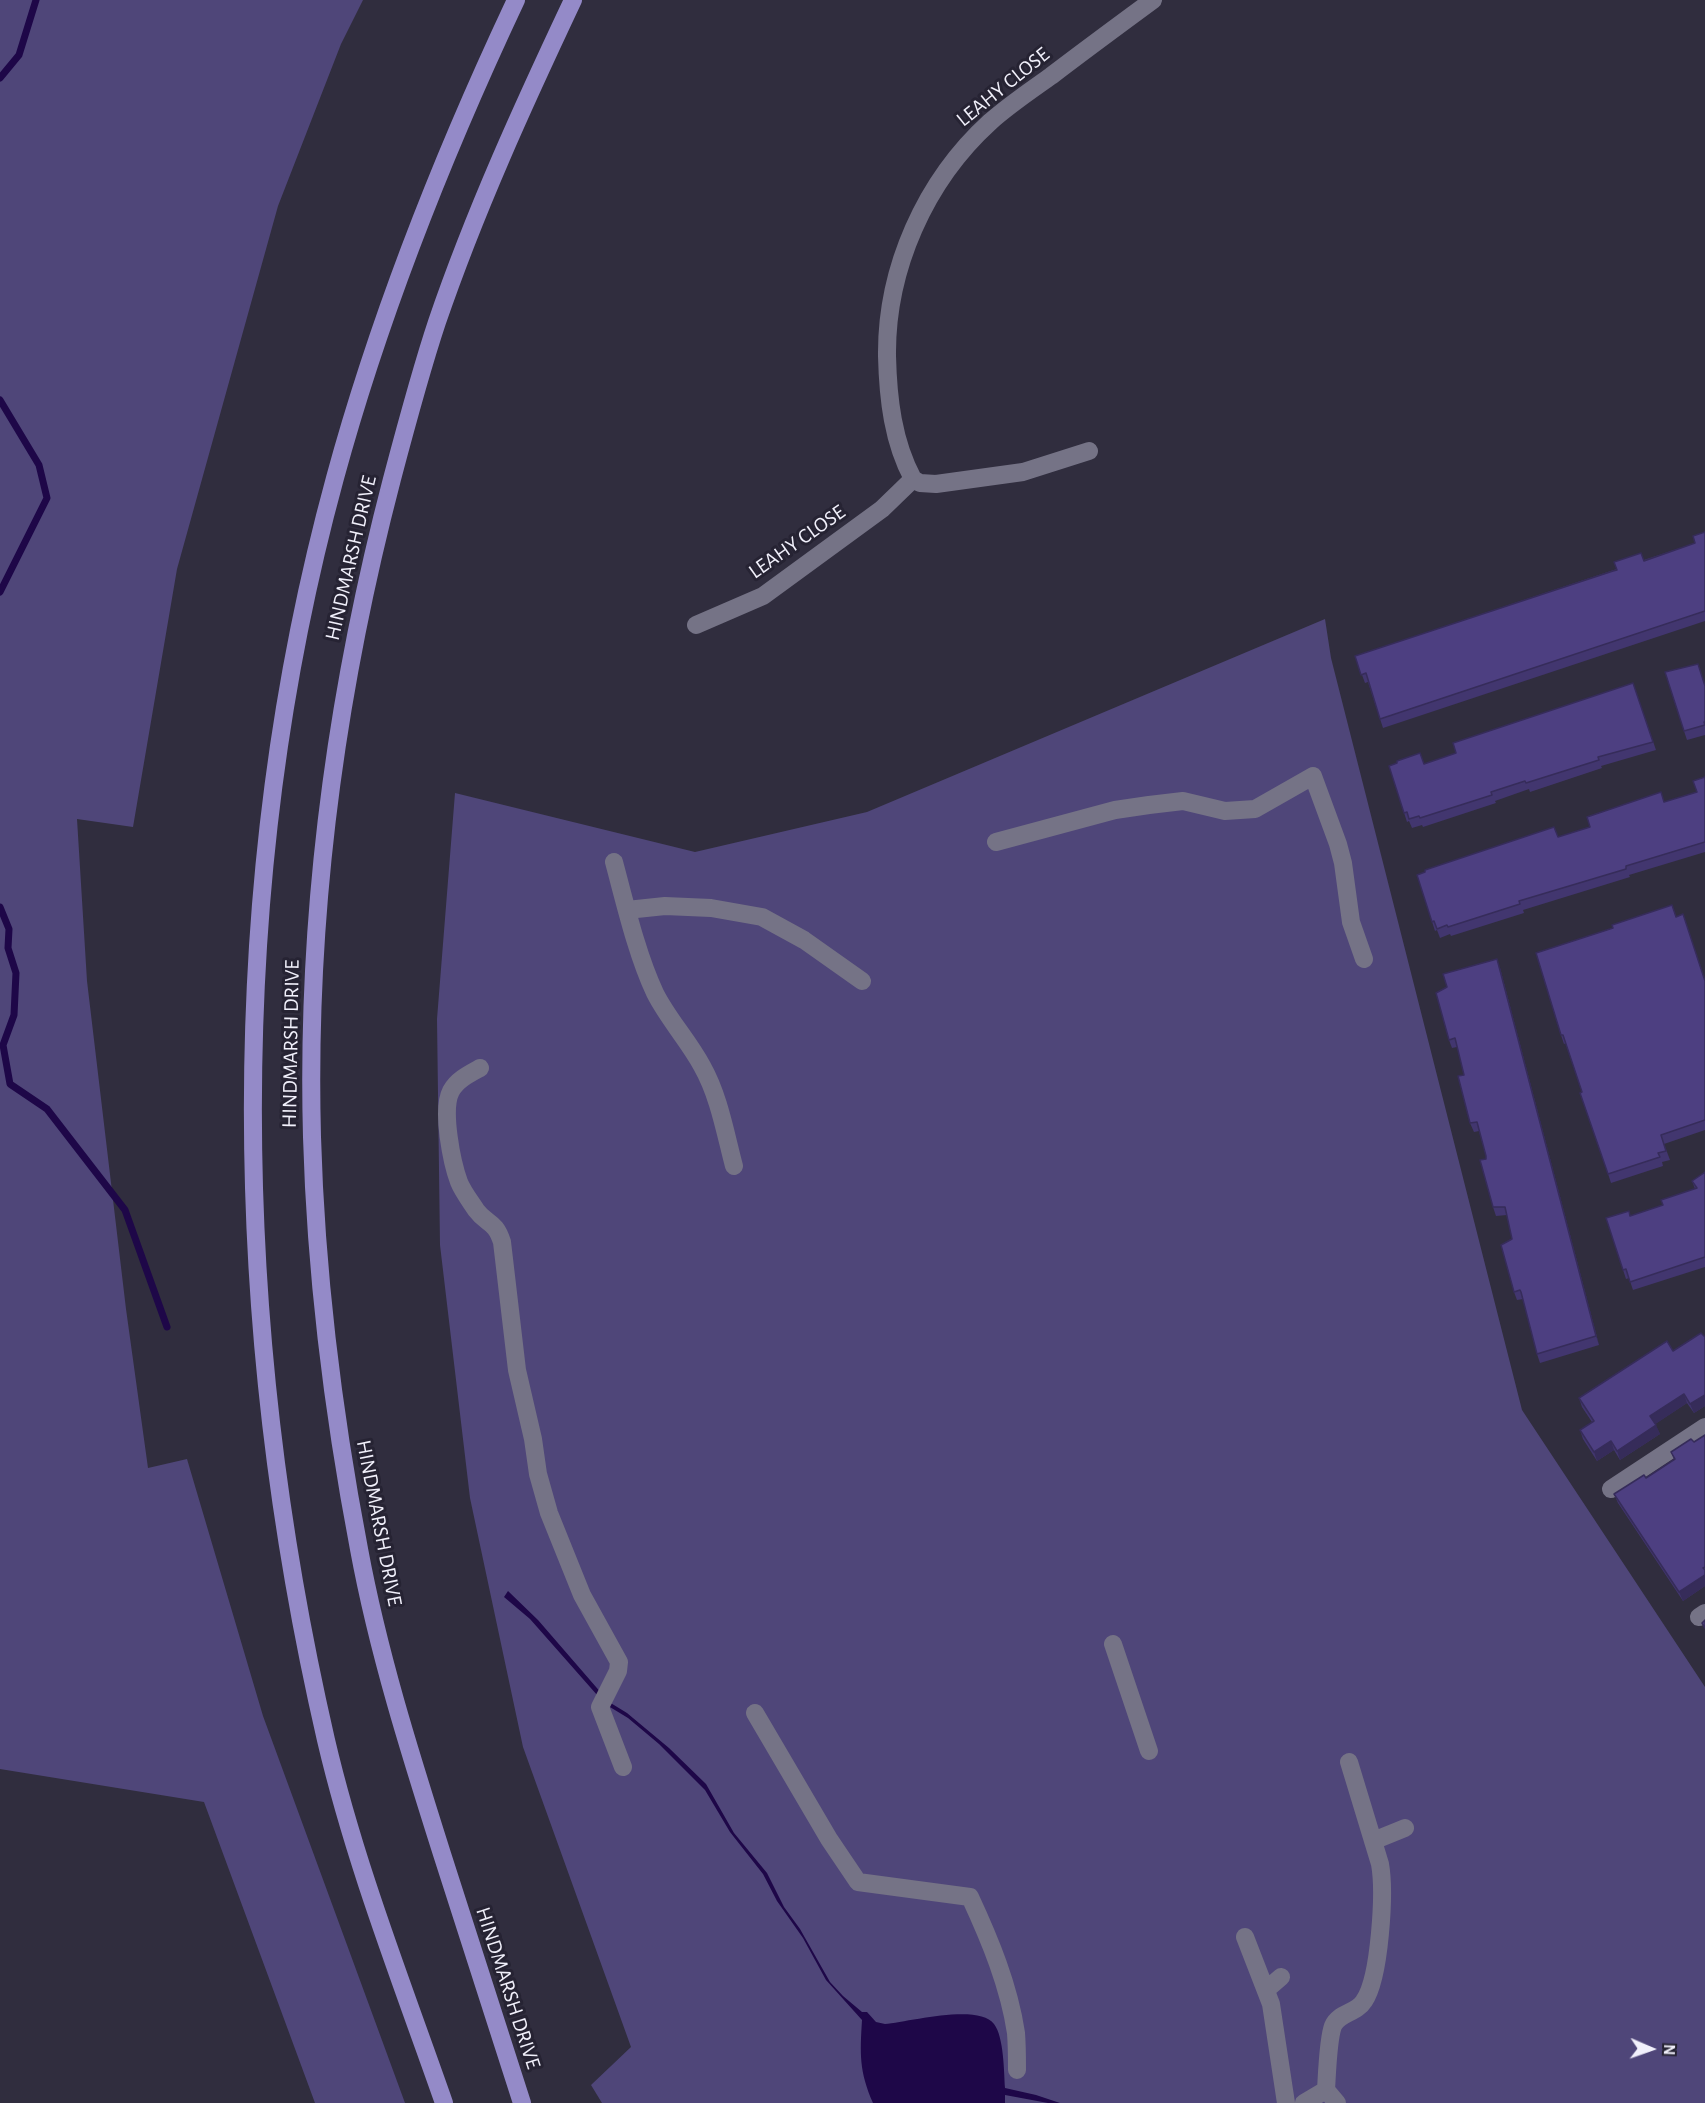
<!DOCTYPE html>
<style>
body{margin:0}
#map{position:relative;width:1705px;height:2103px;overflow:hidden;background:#302d3e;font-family:"Alegreya Sans",sans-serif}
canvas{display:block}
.north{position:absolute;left:1621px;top:2019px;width:60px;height:60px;-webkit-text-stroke:4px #262333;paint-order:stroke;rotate:92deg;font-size:16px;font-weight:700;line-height:24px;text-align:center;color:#f1f0fb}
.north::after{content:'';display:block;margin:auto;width:21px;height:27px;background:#f1f0fb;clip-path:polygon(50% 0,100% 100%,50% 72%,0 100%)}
</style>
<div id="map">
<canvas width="1705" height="2103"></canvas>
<div class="north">N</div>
</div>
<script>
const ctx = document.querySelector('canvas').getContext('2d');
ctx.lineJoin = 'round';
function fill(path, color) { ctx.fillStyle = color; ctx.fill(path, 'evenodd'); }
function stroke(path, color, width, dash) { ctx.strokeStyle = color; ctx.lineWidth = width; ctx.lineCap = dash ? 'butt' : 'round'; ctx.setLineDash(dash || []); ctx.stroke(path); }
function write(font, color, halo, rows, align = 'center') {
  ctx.font = font + ' "Alegreya Sans",sans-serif'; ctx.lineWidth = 6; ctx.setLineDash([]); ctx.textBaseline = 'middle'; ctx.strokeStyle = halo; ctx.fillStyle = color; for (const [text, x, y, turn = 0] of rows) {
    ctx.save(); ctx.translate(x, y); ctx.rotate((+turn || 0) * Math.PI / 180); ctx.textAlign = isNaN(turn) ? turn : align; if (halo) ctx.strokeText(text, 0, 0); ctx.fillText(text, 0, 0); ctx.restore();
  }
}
fill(new Path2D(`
 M 0,0 L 363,0 L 341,44 L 278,206 L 177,569 L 133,827 L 77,819 L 87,981 L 126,1309 L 148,1468 L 187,1459 L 263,1716 L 405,2103 L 315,2103 L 204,1802 L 0,1769 Z
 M 1325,619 L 1331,658 L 1522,1410 L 1705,1687 L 1705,2103 L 602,2103 L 591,2085 L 631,2047 L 523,1747 L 470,1498 L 440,1245 L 437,1019 L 455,793 L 695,852 L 867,812 Z`), '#4f4679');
fill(new Path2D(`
 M 508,1591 L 538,1620 L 609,1702 L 627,1713 L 669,1748 L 706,1784 L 734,1833 L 767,1873 L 784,1907 L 800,1929 L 830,1982 L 843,1996 L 862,2012 L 867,2012 L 876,2022 L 885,2024 C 908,2022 979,2003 994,2024 C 1004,2037 1004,2072 1005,2088 L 1036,2095 L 1060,2103 L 1048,2103 L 1005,2095 L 1005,2103 L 873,2103 C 859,2071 860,2054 862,2020 L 826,1980 L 803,1938 L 777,1901 L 763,1874 L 730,1832 L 705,1790 L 659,1744 L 628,1718 L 605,1704 L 530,1619 L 504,1597 Z`), '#1e0748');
stroke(new Path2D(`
 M 0,78 L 19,55 L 36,0
 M 0,400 L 39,465 L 47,498 L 0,592
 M 0,907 L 9,929 L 8,948 L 16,973 L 14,1015 L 3,1045 L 10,1084 L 47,1109 L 125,1210 L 167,1327`), '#1e0748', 7);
stroke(new Path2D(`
 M 1089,451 L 1023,472 L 936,484 L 920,483 L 913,479 C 893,442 888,399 887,356 C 886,269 925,181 990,122 C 1009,105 1030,91 1051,76 C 1085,50 1119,25 1153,0
 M 696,625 L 763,596 L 882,509 L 913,479
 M 996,842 L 1115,810 L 1149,805 L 1183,801 L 1225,811 L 1255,809 L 1313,776 L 1338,844 L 1343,863 L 1351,922 L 1364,959
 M 614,862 C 625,903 637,955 655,993 C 668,1019 688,1040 702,1066 C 719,1096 725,1132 734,1166
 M 627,910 L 665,906 L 711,908 L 762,917 L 804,940 L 862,981
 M 480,1068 C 469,1074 457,1080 451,1091 C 441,1110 452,1163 459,1182 C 463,1192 471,1202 476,1210 C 487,1225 495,1220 502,1242 L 517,1370 L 533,1439 L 538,1474 L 549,1513 L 582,1595 L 619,1662 L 618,1671 L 600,1707 L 623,1767
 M 1611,1489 L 1705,1427
 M 1699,1617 L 1705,1613
 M 1113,1644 L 1149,1751
 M 755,1713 L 829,1839 L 858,1882 L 970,1897 C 990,1940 1009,1986 1016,2033 C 1017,2045 1017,2058 1017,2070
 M 1373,1841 L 1405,1828
 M 1245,1937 L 1271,2004 L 1286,2103
 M 1266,1990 L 1281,1977
 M 1304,2103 L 1326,2090
 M 1337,2103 L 1326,2090 C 1327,2075 1328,2039 1333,2026 C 1338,2013 1357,2013 1364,2001 C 1380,1978 1385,1892 1380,1864 L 1349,1762`), '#757386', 18);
stroke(new Path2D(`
 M 444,2103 C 402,1983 355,1864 326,1740 C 231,1328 223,888 335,478 C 380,313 443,155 516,0
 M 522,2103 C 495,2020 468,1937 442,1854 C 410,1753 378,1652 359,1549 C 333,1413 316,1275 312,1137 C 306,916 336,693 392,479 C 406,426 420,373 437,322 C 475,211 523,106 573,0`), '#948ac8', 18);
fill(new Path2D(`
 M 1705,532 L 1705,621 L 1383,728 L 1368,682 L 1365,683 L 1355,656 L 1695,543 Z
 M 1633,683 L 1656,750 L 1601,766 L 1602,768 L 1530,792 L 1529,789 L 1495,801 L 1496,803 L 1423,827 L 1422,825 L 1412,828 L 1409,821 L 1407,822 L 1389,766 L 1424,764 L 1456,753 Z
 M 1705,685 L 1705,735 L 1687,740 L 1684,731 Z
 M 1705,777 L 1705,852 L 1629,875 L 1630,877 L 1523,910 L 1524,913 L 1451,936 L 1450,934 L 1440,938 L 1437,930 L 1435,931 L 1417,875 L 1558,837 L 1697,792 Z
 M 1676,917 L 1705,980 L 1705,1130 L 1664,1144 L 1670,1160 L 1662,1162 L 1663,1166 L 1611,1183 L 1566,1043 L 1564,1044 L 1561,1035 Z
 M 1500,968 L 1599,1345 L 1540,1363 L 1537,1354 L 1523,1299 L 1517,1300 L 1514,1292 L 1512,1239 L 1507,1215 L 1496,1216 L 1493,1207 L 1486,1156 L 1479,1131 L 1474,1132 L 1470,1123 L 1464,1075 L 1457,1047 L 1452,1048 L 1449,1040 Z
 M 1705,1172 L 1705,1267 L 1633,1290 L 1629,1278 L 1626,1279 L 1606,1218 L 1630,1216 L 1663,1205 L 1695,1189 L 1692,1181 Z
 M 1705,1337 L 1705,1406 L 1694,1413 L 1687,1403 L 1655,1424 L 1660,1434 L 1620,1460 L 1614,1450 L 1597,1461 L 1583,1439 L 1580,1430 L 1592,1422 L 1582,1407 L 1579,1398 L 1673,1351 Z
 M 1705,1435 L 1705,1586 L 1683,1601 L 1618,1503 L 1614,1494 L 1646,1478 L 1674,1460 L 1671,1452 L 1694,1442 Z`), '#42366f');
fill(new Path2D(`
 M 1497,959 L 1500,968 L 1599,1345 L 1596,1336 Z
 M 1684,1394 L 1687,1403 L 1654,1425 L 1650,1416 Z
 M 1705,1395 L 1705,1406 L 1694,1413 L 1690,1404 Z
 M 1656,1425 L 1660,1434 L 1620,1460 L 1617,1451 Z
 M 1611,1441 L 1614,1450 L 1597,1461 L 1594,1452 Z
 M 1705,1575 L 1705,1586 L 1683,1601 L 1679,1592 Z`), '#362c5a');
const building = new Path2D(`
 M 1705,532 L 1705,611 L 1380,719 L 1366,673 L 1361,675 L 1355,656 L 1613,571 L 1617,570 L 1614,562 L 1641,553 L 1644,561 L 1695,543 L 1693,536 Z
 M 1698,664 L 1705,686 L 1705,722 L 1704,722 L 1705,725 L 1684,731 L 1665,672 Z
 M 1633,683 L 1653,742 L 1598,757 L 1599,760 L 1526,783 L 1525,781 L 1491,792 L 1492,795 L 1420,818 L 1419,816 L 1409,819 L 1407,812 L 1404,813 L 1389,766 L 1397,763 L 1397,761 L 1420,753 L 1424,764 L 1456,753 L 1453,743 Z
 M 1705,777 L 1705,842 L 1626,866 L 1626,869 L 1519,901 L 1520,904 L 1448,927 L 1447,925 L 1437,929 L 1434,921 L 1432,922 L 1417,875 L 1425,872 L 1425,870 L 1554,827 L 1558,837 L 1590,827 L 1587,817 L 1661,792 L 1664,802 L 1697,792 L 1693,781 Z
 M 1672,905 L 1676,917 L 1683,914 L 1705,981 L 1705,1120 L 1661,1135 L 1666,1151 L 1658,1153 L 1660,1157 L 1608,1174 L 1580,1093 L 1582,1092 L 1563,1035 L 1561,1035 L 1536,953 L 1613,928 L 1612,925 Z
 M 1497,959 L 1596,1336 L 1537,1354 L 1521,1292 L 1520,1290 L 1514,1292 L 1501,1245 L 1512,1239 L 1505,1207 L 1493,1207 L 1480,1160 L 1486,1159 L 1486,1156 L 1477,1122 L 1470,1123 L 1458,1076 L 1464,1075 L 1455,1038 L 1449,1040 L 1436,993 L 1447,987 L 1443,974 Z
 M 1705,1172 L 1705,1257 L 1630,1282 L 1626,1269 L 1623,1270 L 1606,1218 L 1629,1211 L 1630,1216 L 1663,1205 L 1661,1200 L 1697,1188 L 1692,1181 Z
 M 1701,1333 L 1705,1337 L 1705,1395 L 1690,1404 L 1684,1394 L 1650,1416 L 1656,1425 L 1617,1451 L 1611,1441 L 1594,1452 L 1580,1430 L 1594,1421 L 1579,1398 L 1667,1341 L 1673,1351 Z
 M 1705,1435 L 1705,1567 L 1703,1568 L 1705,1570 L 1705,1575 L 1679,1592 L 1614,1494 L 1644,1475 L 1646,1478 L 1675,1459 L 1671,1452 L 1691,1439 L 1694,1442 Z
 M 1705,1620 L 1705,1628 L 1702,1623 Z`);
fill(building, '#4d3f81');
stroke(building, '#362c5a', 1.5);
write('21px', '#f1f0fb', '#262333', [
 ["LEAHY CLOSE",1003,87,-39],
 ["LEAHY CLOSE",797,542,-35],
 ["HINDMARSH DRIVE",351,558,-77],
 ["HINDMARSH DRIVE",291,1044,-89],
 ["HINDMARSH DRIVE",379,1523,79],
 ["HINDMARSH DRIVE",508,1988,72]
]);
</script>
